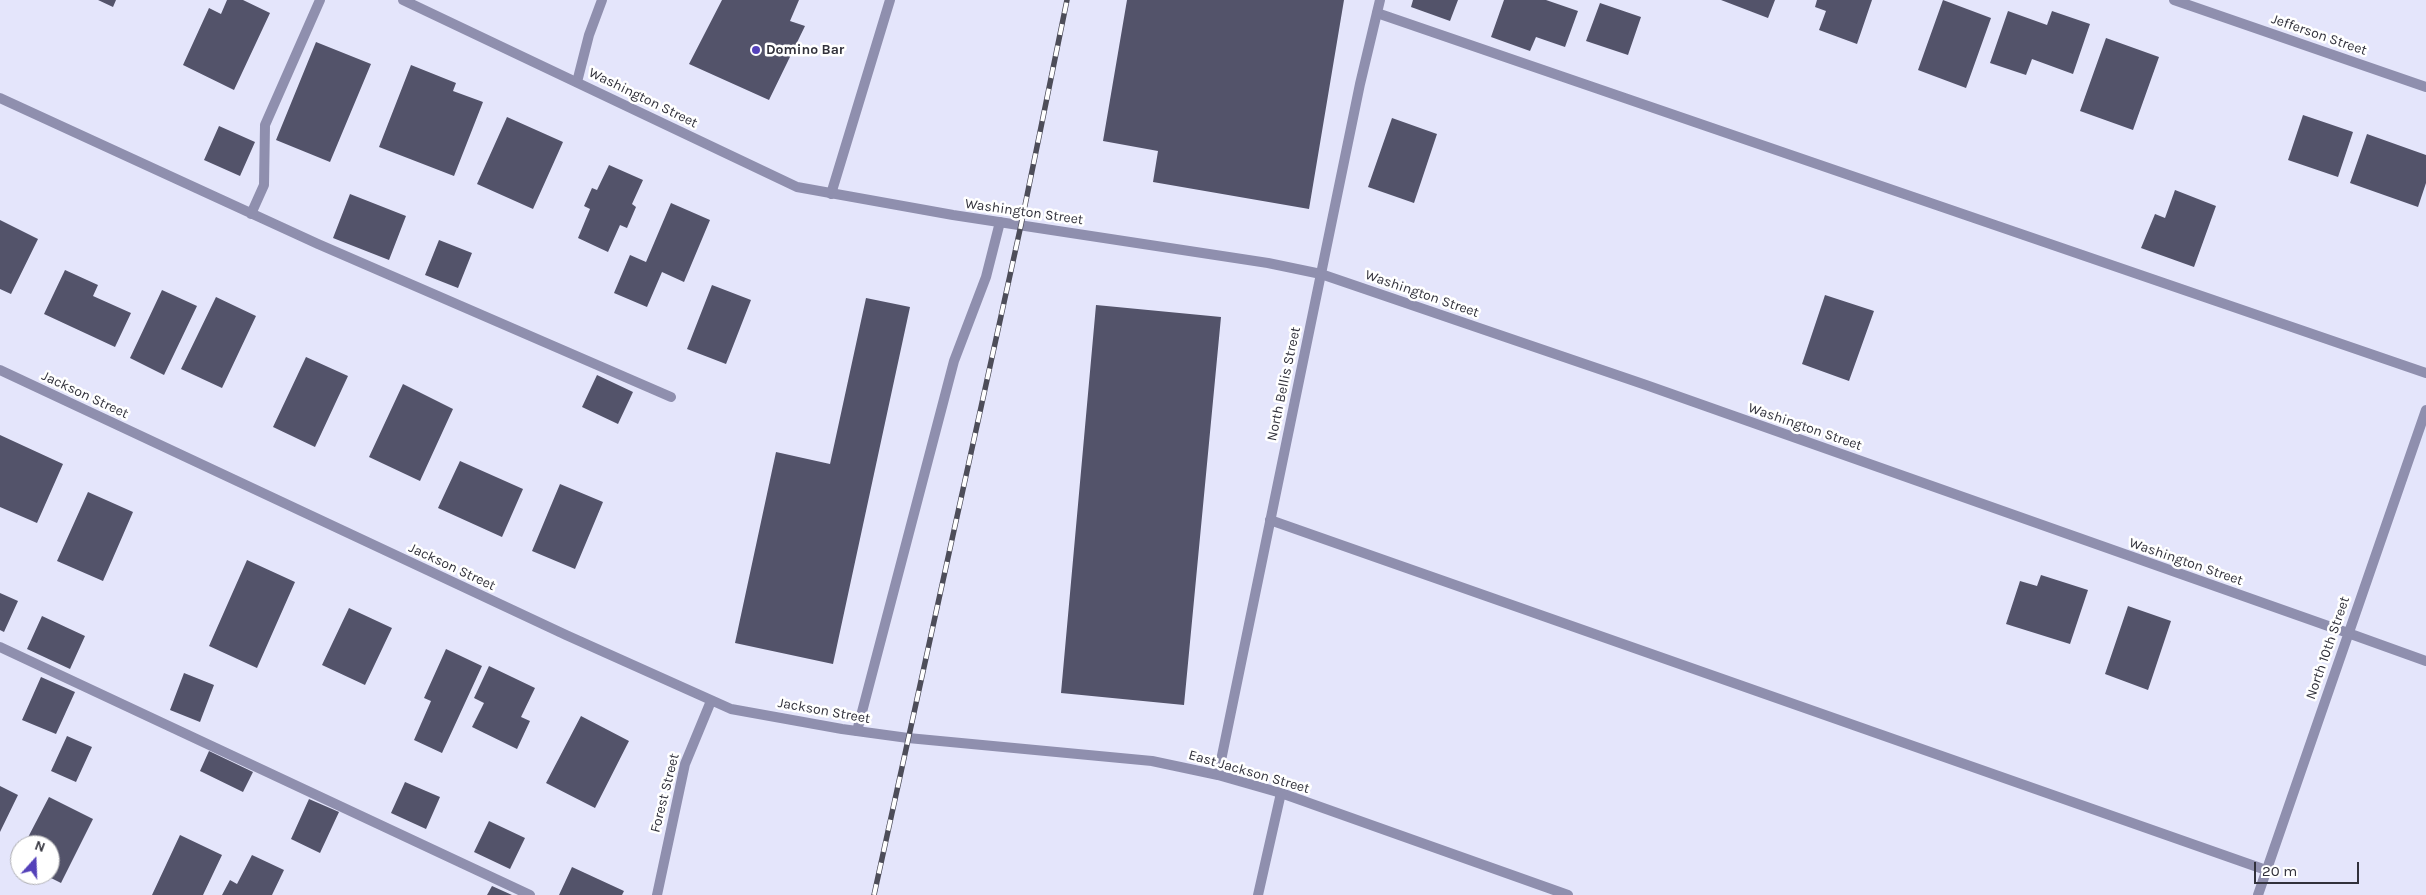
<!DOCTYPE html>
<style>
body{margin:0}
#map{position:relative;width:2426px;height:895px;overflow:hidden;background:#e4e5fb;font-family:Karla,sans-serif}
canvas{display:block}
.north{position:absolute;left:10px;top:835px;width:50px;height:50px;box-sizing:border-box;background:#fff;border:1px solid #adadb1;border-radius:50%;rotate:20deg;font-size:14px;font-weight:700;line-height:20px;text-align:center;color:#31313b}
.north::after{content:'';display:block;margin:auto;width:18px;height:22px;background:#5441b9;clip-path:polygon(50% 0,100% 100%,50% 72%,0 100%)}
.scale{position:absolute;left:2254px;top:862px;width:105px;height:22px;box-sizing:border-box;border:2px solid #31313b;border-top:0;padding-left:6px;font-size:15px;line-height:18px;white-space:nowrap;color:#31313b;-webkit-text-stroke:4px #fff;paint-order:stroke}
</style>
<div id="map">
<canvas width="2426" height="895"></canvas>
<div class="north">N</div>
<div class="scale">20 m</div>
</div>
<script>
const ctx = document.querySelector('canvas').getContext('2d');
ctx.lineJoin = 'round';
function fill(path, color) { ctx.fillStyle = color; ctx.fill(path, 'evenodd'); }
function stroke(path, color, width, dash) { ctx.strokeStyle = color; ctx.lineWidth = width; ctx.lineCap = dash ? 'butt' : 'round'; ctx.setLineDash(dash || []); ctx.stroke(path); }
function write(font, color, halo, rows, align = 'center') {
  ctx.font = font + ' Karla,sans-serif'; ctx.lineWidth = 5; ctx.setLineDash([]); ctx.textBaseline = 'middle'; ctx.strokeStyle = halo; ctx.fillStyle = color; for (const [text, x, y, turn = 0] of rows) {
    ctx.save(); ctx.translate(x, y); ctx.rotate((+turn || 0) * Math.PI / 180); ctx.textAlign = isNaN(turn) ? turn : align; if (halo) ctx.strokeText(text, 0, 0); ctx.fillText(text, 0, 0); ctx.restore();
  }
}
fill(new Path2D(`
 M 98,0 L 116,0 L 113,7 Z
 M 227,0 L 243,0 L 270,13 L 234,90 L 183,65 L 209,8 L 221,14 Z
 M 722,0 L 799,0 L 790,21 L 805,26 L 769,100 L 689,64 Z
 M 1127,0 L 1344,0 L 1309,209 L 1153,182 L 1158,151 L 1103,141 Z
 M 1413,0 L 1458,0 L 1450,21 L 1411,7 Z
 M 1504,0 L 1546,0 L 1578,11 L 1565,47 L 1536,37 L 1530,51 L 1491,37 Z
 M 1721,0 L 1775,0 L 1768,18 Z
 M 1817,0 L 1872,0 L 1857,44 L 1819,30 L 1826,11 L 1815,7 Z
 M 1943,0 L 1991,18 L 1966,88 L 1918,70 Z
 M 1600,3 L 1641,17 L 1628,55 L 1586,41 Z
 M 2008,11 L 2047,25 L 2052,11 L 2090,24 L 2073,74 L 2032,59 L 2026,75 L 1990,63 Z
 M 2106,38 L 2159,57 L 2133,130 L 2080,111 Z
 M 316,42 L 371,64 L 330,162 L 276,140 Z
 M 411,65 L 456,83 L 453,91 L 483,102 L 454,176 L 379,147 Z
 M 2303,115 L 2353,132 L 2338,177 L 2288,160 Z
 M 507,117 L 563,142 L 533,209 L 477,184 Z
 M 1392,118 L 1437,134 L 1414,203 L 1368,187 Z
 M 219,126 L 255,142 L 240,176 L 204,160 Z
 M 2367,134 L 2426,155 L 2426,183 L 2418,207 L 2350,183 Z
 M 609,165 L 643,180 L 632,204 L 636,207 L 627,228 L 620,225 L 608,252 L 578,238 L 590,209 L 584,206 L 592,188 L 597,190 Z
 M 2175,190 L 2216,206 L 2194,267 L 2141,248 L 2155,214 L 2165,218 Z
 M 350,194 L 406,216 L 389,260 L 333,238 Z
 M 671,203 L 710,220 L 684,282 L 662,272 L 647,307 L 614,293 L 630,255 L 646,262 Z
 M 0,220 L 38,239 L 11,294 L 0,289 Z
 M 439,240 L 472,253 L 458,288 L 425,275 Z
 M 65,270 L 98,285 L 93,296 L 131,313 L 115,347 L 44,314 Z
 M 712,285 L 751,300 L 726,364 L 687,349 Z
 M 162,290 L 197,306 L 164,375 L 130,358 Z
 M 1825,295 L 1874,311 L 1849,381 L 1802,364 Z
 M 216,297 L 256,316 L 222,388 L 181,369 Z
 M 866,298 L 910,307 L 833,664 L 735,643 L 776,452 L 830,464 Z
 M 1096,305 L 1221,317 L 1184,705 L 1061,693 Z
 M 306,357 L 348,376 L 315,447 L 273,427 Z
 M 597,375 L 633,392 L 618,424 L 582,407 Z
 M 403,384 L 453,409 L 420,481 L 369,457 Z
 M 0,435 L 63,464 L 37,523 L 0,507 Z
 M 460,461 L 523,489 L 502,537 L 438,508 Z
 M 560,484 L 603,502 L 575,569 L 532,551 Z
 M 88,492 L 133,512 L 103,581 L 57,561 Z
 M 247,560 L 295,582 L 257,668 L 209,646 Z
 M 2041,575 L 2088,590 L 2070,644 L 2006,624 L 2020,581 L 2037,586 Z
 M 0,593 L 18,601 L 4,632 L 0,630 Z
 M 2128,606 L 2171,621 L 2148,690 L 2105,674 Z
 M 349,608 L 392,628 L 365,685 L 322,665 Z
 M 42,616 L 85,636 L 70,669 L 27,649 Z
 M 446,649 L 482,666 L 442,753 L 414,740 L 431,701 L 424,698 Z
 M 489,666 L 535,688 L 521,717 L 530,721 L 517,749 L 472,727 L 484,703 L 474,698 Z
 M 184,673 L 214,685 L 200,722 L 170,710 Z
 M 41,677 L 75,692 L 56,734 L 22,720 Z
 M 581,716 L 629,741 L 595,808 L 546,783 Z
 M 67,736 L 92,747 L 76,782 L 51,771 Z
 M 209,751 L 253,772 L 243,792 L 200,771 Z
 M 405,782 L 440,797 L 426,829 L 391,813 Z
 M 0,786 L 18,795 L 0,832 Z
 M 49,797 L 93,819 L 61,883 L 45,875 L 50,875 L 50,845 L 24,845 Z
 M 309,799 L 339,812 L 320,853 L 291,839 Z
 M 489,821 L 525,838 L 510,869 L 474,852 Z
 M 180,835 L 222,855 L 203,895 L 152,895 Z
 M 252,855 L 284,870 L 272,895 L 222,895 L 230,880 L 237,884 Z
 M 572,867 L 624,891 L 622,895 L 559,895 Z
 M 492,886 L 512,895 L 487,895 Z`), '#53536a');
stroke(new Path2D(`
 M 1377,13 L 2426,373
 M 577,82 L 589,35 L 602,0
 M 0,98 L 318,244 L 671,397
 M 831,194 L 890,0
 M 251,214 L 264,185 L 265,125 L 320,0
 M 1270,520 L 2266,870
 M 0,647 L 530,895
 M 857,731 L 954,361 L 986,277 L 1000,222`), '#8f8fae', 10);
stroke(new Path2D(`
 M 2174,0 L 2426,87
 M 0,370 L 566,635 L 731,709 L 842,729 L 908,738 L 1152,761 L 1218,775 L 1281,793 L 1568,895
 M 2348,633 L 2426,661
 M 1218,775 L 1360,84 L 1380,0
 M 657,895 L 685,764 L 711,701
 M 1258,895 L 1281,793`), '#8f8fae', 10);
stroke(new Path2D(`
 M 403,0 L 797,187 L 953,215 L 1268,263 L 1321,274 L 1646,385 L 2348,633
 M 2258,895 L 2426,410`), '#8f8fae', 10);
const rail = new Path2D(`
 M 874,895 L 1021,225 L 1067,0`);
stroke(rail, '#4d4d59', 5.5);
stroke(rail, '#fff', 4, [11]);
for (const [x, y, r, color] of [
 [756,50,5,"#5441b9"]
]) { const dot = new Path2D(); dot.arc(x, y, r, 0, 2 * Math.PI); ctx.fillStyle = color; ctx.fill(dot); stroke(dot, '#fff', 2); }
write('14px', '#31313b', '#fff', [
 ["Jefferson Street",2319,35,19],
 ["Washington Street",643,98,26],
 ["Washington Street",1024,212,8],
 ["Washington Street",1422,294,19],
 ["North Bellis Street",1284,384,-78],
 ["Jackson Street",85,395,25],
 ["Washington Street",1805,427,19],
 ["Washington Street",2186,562,19],
 ["Jackson Street",452,567,25],
 ["North 10th Street",2328,648,-71],
 ["Jackson Street",824,711,10],
 ["East Jackson Street",1249,772,16],
 ["Forest Street",665,793,-76]
]);
write('bold 14px', '#31313b', '#fff', [
 ["Domino Bar",766,50]
], 'left');
</script>
